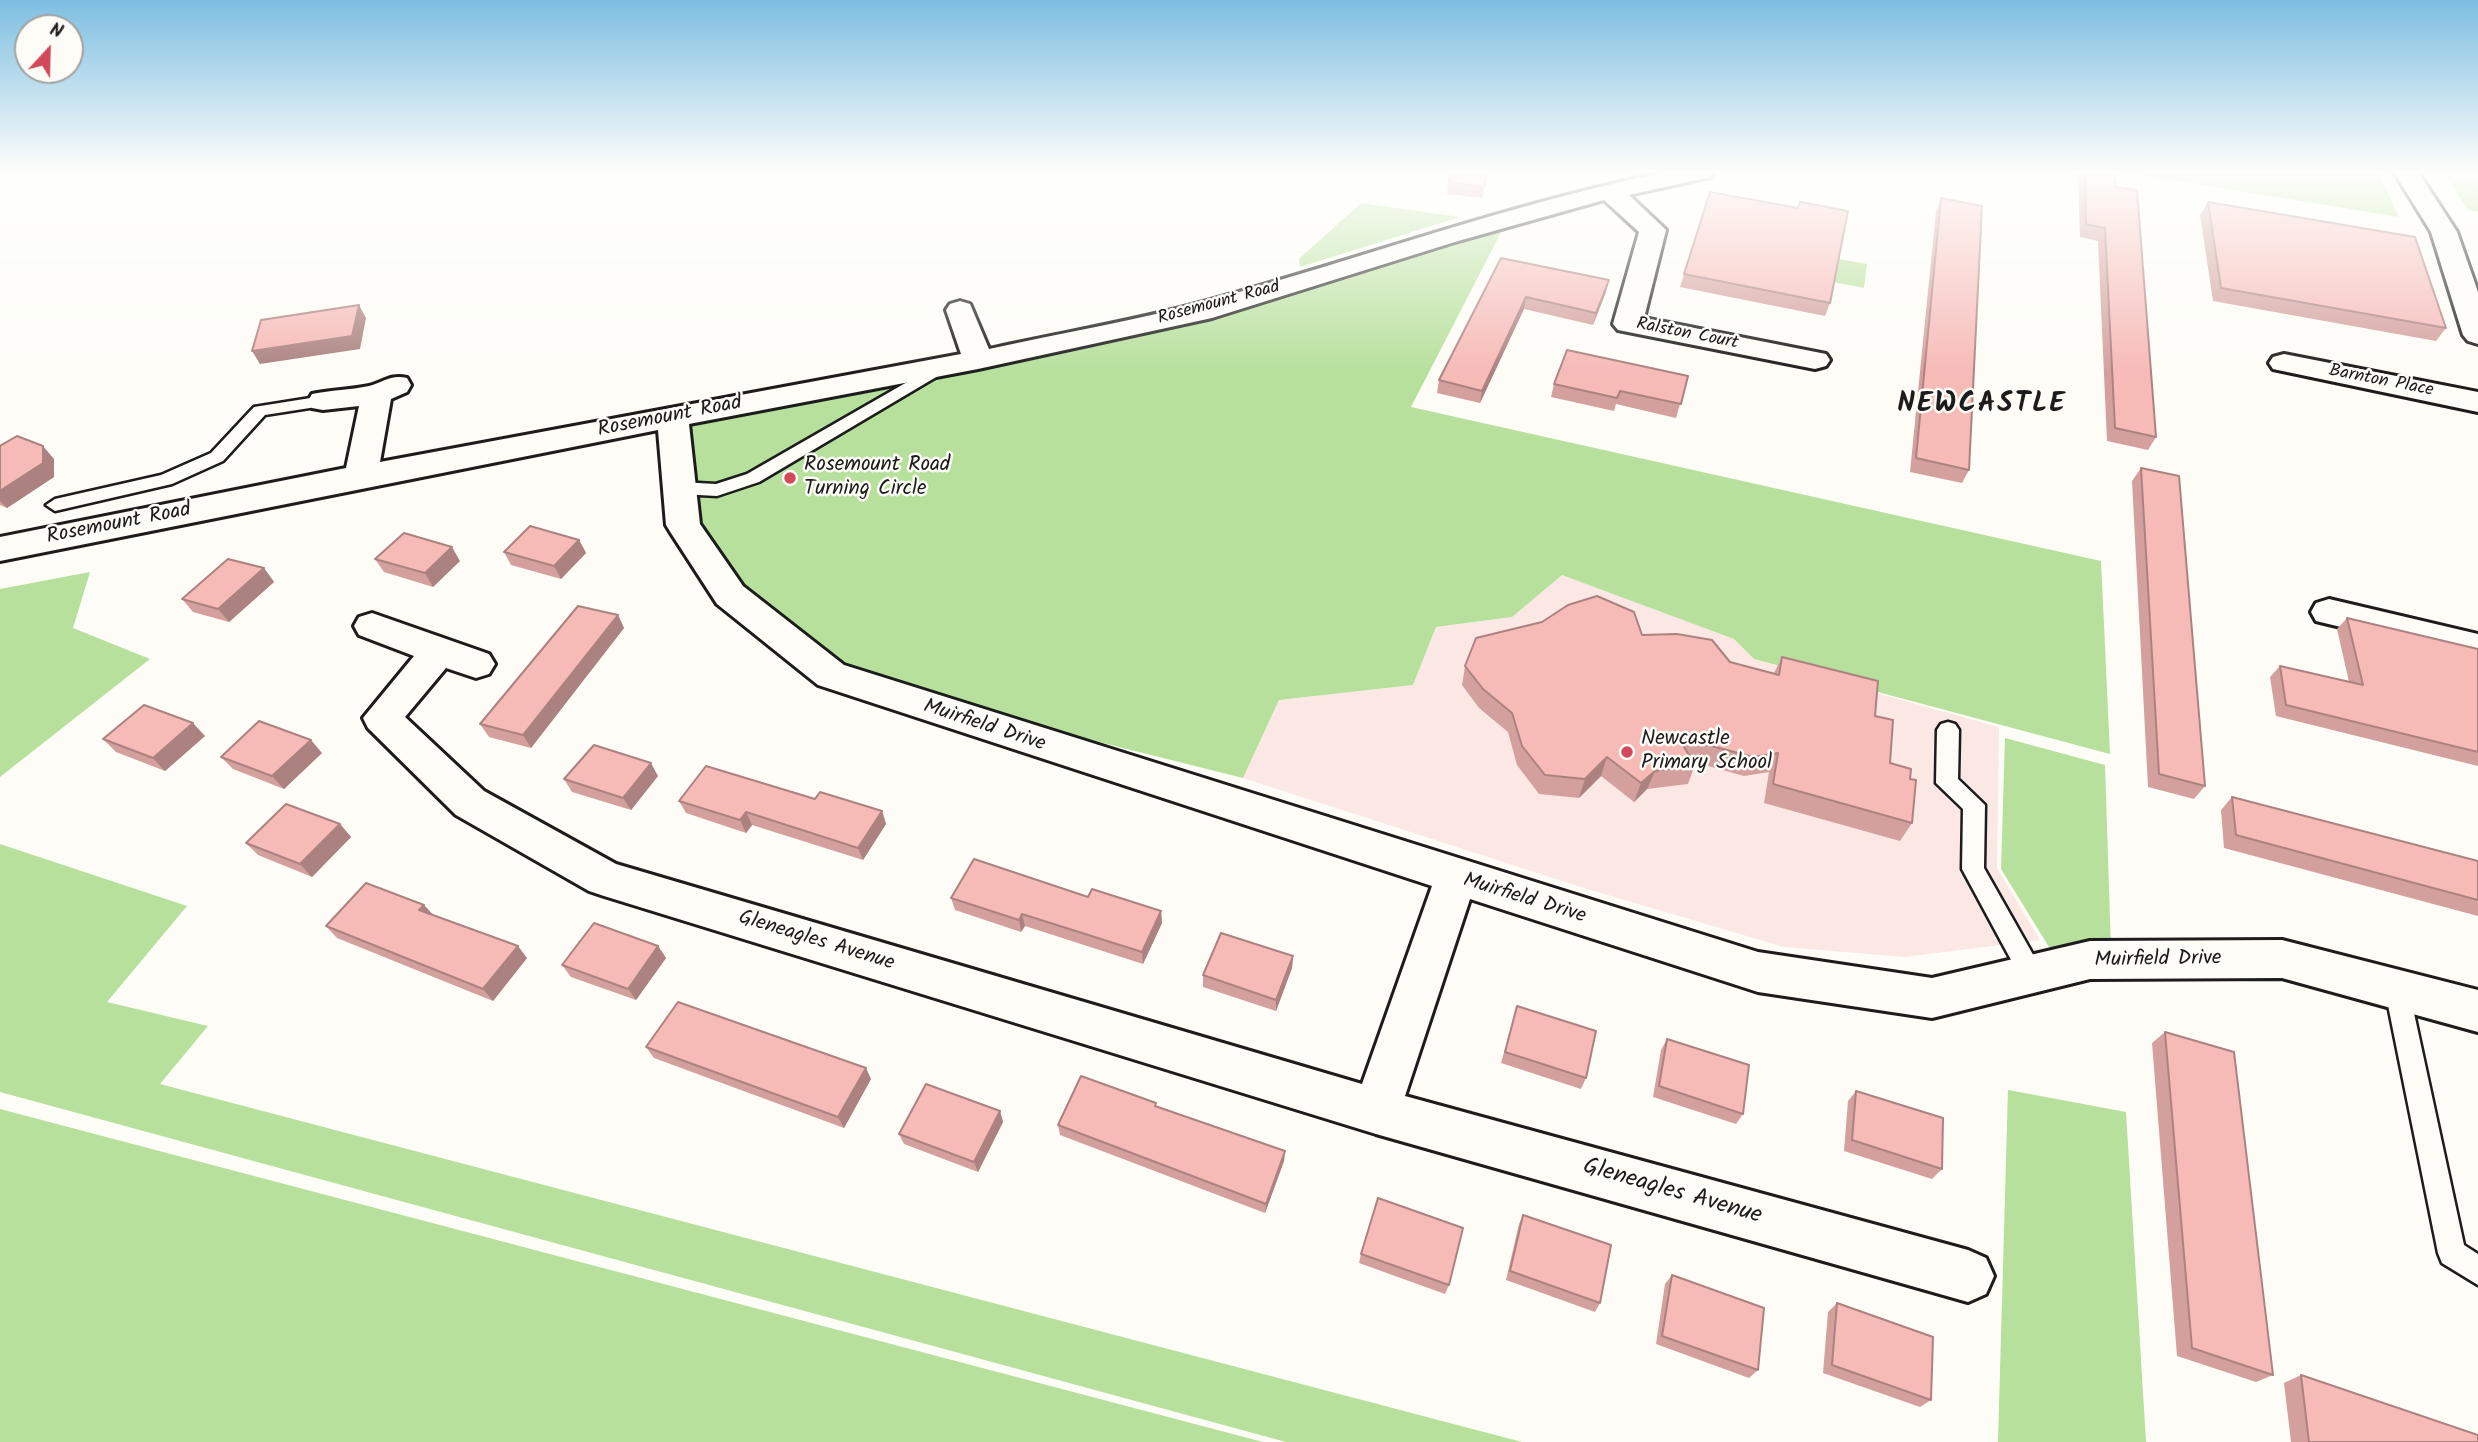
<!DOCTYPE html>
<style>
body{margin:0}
#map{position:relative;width:2478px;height:1442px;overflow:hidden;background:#fdfcf7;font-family:Kalam,sans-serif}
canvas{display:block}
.north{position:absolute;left:14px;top:14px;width:70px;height:70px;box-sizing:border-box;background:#fdfcf7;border:2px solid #a3a29f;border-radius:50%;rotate:22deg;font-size:19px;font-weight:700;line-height:28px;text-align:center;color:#1c1c1c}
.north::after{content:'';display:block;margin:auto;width:24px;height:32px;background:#d1495b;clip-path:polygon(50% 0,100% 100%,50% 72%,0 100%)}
</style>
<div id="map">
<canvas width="2478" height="1442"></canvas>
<div class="north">N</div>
</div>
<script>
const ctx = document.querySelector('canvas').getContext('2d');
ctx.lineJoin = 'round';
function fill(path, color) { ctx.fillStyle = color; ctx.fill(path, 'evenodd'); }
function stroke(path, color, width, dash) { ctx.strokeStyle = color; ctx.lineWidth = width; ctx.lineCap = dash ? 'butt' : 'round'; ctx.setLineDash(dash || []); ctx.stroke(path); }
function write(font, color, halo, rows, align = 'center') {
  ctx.font = font + ' Kalam,sans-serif'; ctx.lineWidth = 5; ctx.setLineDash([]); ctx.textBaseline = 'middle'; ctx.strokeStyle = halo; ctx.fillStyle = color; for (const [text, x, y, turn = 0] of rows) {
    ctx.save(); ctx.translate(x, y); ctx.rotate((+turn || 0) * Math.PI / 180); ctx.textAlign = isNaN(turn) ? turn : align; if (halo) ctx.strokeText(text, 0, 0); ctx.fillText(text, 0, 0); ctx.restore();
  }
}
fill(new Path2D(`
 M 1562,574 L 1734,639 L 1754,659 L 1999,727 L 1997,868 L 2040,940 L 1905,957 L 1784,947 L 1584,888 L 1243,778 L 1279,700 L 1413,685 L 1436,627 L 1512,617 Z`), '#fbe8e4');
fill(new Path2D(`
 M 2123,172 L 2378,172 L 2399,217 Z
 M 2446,177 L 2478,177 L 2478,212 L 2468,210 Z
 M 1361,203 L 1460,217 L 1300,267 L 1299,259 Z
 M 1508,219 L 1411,407 L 2101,561 L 2110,754 L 1754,659 L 1734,639 L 1562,575 L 1512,617 L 1436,627 L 1413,685 L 1279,700 L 1243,778 L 831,675 L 730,595 L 683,525 L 673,418 L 1212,309 Z
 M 1716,237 L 1867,264 L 1864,288 L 1709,258 Z
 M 90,572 L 73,628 L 150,659 L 0,777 L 0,589 Z
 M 2005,738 L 2105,765 L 2111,950 L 2068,955 L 2049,947 L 2001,869 Z
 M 0,844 L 187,906 L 107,1002 L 208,1026 L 160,1084 L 1522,1442 L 1286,1442 L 0,1092 Z
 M 2008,1090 L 2126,1112 L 2146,1442 L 1998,1442 Z
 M 0,1109 L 1263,1442 L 0,1442 Z`), '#b7e09c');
const service = new Path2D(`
 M 942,362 L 950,367 L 948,370 L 759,482 L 717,496 L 680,494 L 671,488 L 680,482 L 716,484 L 747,474 Z
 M 323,396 L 329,397 L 331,401 L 329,405 L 265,415 L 223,461 L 172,484 L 55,511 L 46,505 L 55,499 L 161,475 L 211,453 L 254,407 Z
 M 1948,722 L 1955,724 L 1959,730 L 1958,779 L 1985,805 L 1984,868 L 2044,974 L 2041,982 L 2032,985 L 2023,982 L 1962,869 L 1963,809 L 1936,783 L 1937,730 L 1941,724 Z
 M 2397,979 L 2406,982 L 2409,990 L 2464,1245 L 2478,1254 L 2478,1285 L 2442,1263 L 2438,1253 L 2385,990 L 2388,982 Z`);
const minor = new Path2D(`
 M 1666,172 L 1714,172 L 1710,177 L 1629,195 L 1666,230 L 1644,318 L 1826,354 L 1830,360 L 1826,366 L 1815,369 L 1618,330 L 1613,324 L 1639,232 L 1604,200 L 1458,241 L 1212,318 L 978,369 L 689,424 L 700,524 L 743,586 L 844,665 L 1758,952 L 1932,978 L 2090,941 L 2282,940 L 2478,990 L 2478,1032 L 2282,978 L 2090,979 L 1932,1018 L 1758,992 L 1470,899 L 1405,1096 L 1968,1250 L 1986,1258 L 1994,1276 L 1986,1294 L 1968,1302 L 1376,1134 L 604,896 L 589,891 L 456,815 L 368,728 L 363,718 L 414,656 L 359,635 L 354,626 L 359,617 L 372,613 L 489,654 L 495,664 L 489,674 L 476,678 L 446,668 L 405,717 L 484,791 L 616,864 L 1362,1084 L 1432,886 L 818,685 L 717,604 L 671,533 L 666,525 L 658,430 L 0,561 L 0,537 L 346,468 L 359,406 L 323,410 L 312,408 L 308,401 L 312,394 C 331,390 350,390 369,386 C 384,382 391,374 407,378 L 411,385 L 407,392 L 391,399 L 380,462 L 961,354 L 946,310 L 950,304 L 960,301 L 970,304 L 989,349 C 1061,333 1135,321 1207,301 C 1360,259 1509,204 1666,172 Z
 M 2394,172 L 2418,172 L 2457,232 L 2478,292 L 2478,344 L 2468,341 L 2463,335 L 2431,232 Z
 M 2284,354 L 2478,392 L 2478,412 L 2273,369 L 2269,363 L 2273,357 Z
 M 2329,599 L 2478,634 L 2478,660 L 2316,621 L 2311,612 L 2316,603 Z`);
stroke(service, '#1c1c1c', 5);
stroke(minor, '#1c1c1c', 6);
fill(service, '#fdfcf7');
fill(minor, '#fdfcf7');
fill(new Path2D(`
 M 1489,172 L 1482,198 L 1447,194 L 1448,182 Z
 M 2081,172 L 2115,172 L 2116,187 L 2156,437 L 2148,450 L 2107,441 L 2098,241 L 2080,237 L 2078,177 Z
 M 1941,198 L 1969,470 L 1962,483 L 1910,472 L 1936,211 Z
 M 1800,202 L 1830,303 L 1825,316 L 1680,287 L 1684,274 L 1798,208 Z
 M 2208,202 L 2446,328 L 2436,341 L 2213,301 L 2200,215 Z
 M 1501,258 L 1606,292 L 1593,325 L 1524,309 L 1480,403 L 1437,393 L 1439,380 Z
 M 1688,376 L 1676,418 L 1616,404 L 1614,411 L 1551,397 L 1554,384 Z
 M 0,446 L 54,459 L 54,477 L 7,508 L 0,505 Z
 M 2141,468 L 2205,786 L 2194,799 L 2148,787 L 2132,481 Z
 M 579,540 L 586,553 L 561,579 L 511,565 L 504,552 Z
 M 375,559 L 460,561 L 433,587 L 384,572 Z
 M 264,568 L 274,582 L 229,622 L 193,612 L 182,599 Z
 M 618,615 L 624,628 L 531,748 L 489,737 L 480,724 Z
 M 2347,618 L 2478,649 L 2478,766 L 2276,716 L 2270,677 L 2280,666 L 2349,682 L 2337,629 Z
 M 1642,635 L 1730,662 L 1774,673 L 1782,657 L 1875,716 L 1890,763 L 1910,779 L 1912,823 L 1900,841 L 1764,803 L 1769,772 L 1744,776 L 1694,762 L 1695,765 L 1688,784 L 1647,789 L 1634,802 L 1601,776 L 1579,798 L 1539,794 L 1517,765 L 1508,732 L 1479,708 L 1462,685 L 1465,666 Z
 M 205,736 L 165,771 L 116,752 L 103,739 Z
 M 322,753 L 284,789 L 233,769 L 221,757 Z
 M 658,776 L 631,810 L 572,792 L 564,779 Z
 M 2232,797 L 2478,861 L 2478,916 L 2224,848 L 2221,810 Z
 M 679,801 L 882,811 L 886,824 L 863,860 L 752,825 L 746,833 L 686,813 Z
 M 340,824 L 351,837 L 312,877 L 258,855 L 246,843 Z
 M 1088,897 L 1161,911 L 1162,923 L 1143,964 L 1025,926 L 1021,932 L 955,910 L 951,898 Z
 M 424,905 L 433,915 L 527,958 L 493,1001 L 337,938 L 326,926 Z
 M 658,946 L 666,958 L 636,1000 L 571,977 L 562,965 Z
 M 1293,956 L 1292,968 L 1276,1011 L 1203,987 L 1203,975 Z
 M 1517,1006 L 1586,1078 L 1581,1089 L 1501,1063 Z
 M 2165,1032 L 2273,1375 L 2256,1382 L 2177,1356 L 2152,1043 Z
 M 1667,1039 L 1743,1114 L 1736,1124 L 1653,1097 L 1661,1050 Z
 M 646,1047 L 871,1079 L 844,1128 L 654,1058 Z
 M 1856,1091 L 1942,1169 L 1932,1179 L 1844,1151 L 1848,1101 Z
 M 1157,1106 L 1285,1151 L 1284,1161 L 1265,1213 L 1060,1135 L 1058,1125 Z
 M 1000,1111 L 1003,1122 L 978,1172 L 904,1144 L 899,1134 Z
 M 1523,1215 L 1600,1303 L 1595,1312 L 1506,1280 L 1519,1224 Z
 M 1361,1254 L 1449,1285 L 1445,1294 L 1359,1263 Z
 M 1672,1275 L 1758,1370 L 1749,1378 L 1656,1344 L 1665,1284 Z
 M 1837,1303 L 1931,1400 L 1920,1407 L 1823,1373 L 1828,1312 Z
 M 2301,1375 L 2478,1442 L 2291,1442 L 2284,1383 Z`), '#d4a09d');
fill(new Path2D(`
 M 1609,280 L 1606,292 L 1593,325 L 1596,313 Z
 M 1526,297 L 1524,309 L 1480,403 L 1482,391 Z
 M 359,305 L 366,318 L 360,349 L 260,364 L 252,351 Z
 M 43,446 L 54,459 L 54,477 L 7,508 L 0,501 L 0,491 Z
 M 579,540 L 586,553 L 561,579 L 554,566 Z
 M 452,547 L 460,561 L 433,587 L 425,573 Z
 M 264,568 L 274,582 L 229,622 L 218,609 Z
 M 618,615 L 624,628 L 531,748 L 523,735 Z
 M 193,723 L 205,736 L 165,771 L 153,758 Z
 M 311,740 L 322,753 L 284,789 L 272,776 Z
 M 1607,757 L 1601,776 L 1579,798 L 1585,779 Z
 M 651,763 L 658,776 L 631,810 L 623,798 Z
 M 1655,771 L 1647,789 L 1634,802 L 1641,783 Z
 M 882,811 L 886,824 L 863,860 L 858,848 Z
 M 746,812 L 752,825 L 746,833 L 740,820 Z
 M 340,824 L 351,837 L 312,877 L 300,864 Z
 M 424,905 L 435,917 L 419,910 Z
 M 1161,911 L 1162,923 L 1143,964 L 1142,952 Z
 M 1022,914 L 1025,926 L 1021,932 L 1019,920 Z
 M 518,946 L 527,958 L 493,1001 L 483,989 Z
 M 658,946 L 666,958 L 636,1000 L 628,989 Z
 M 1293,956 L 1292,968 L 1276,1011 L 1276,1000 Z
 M 866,1068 L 871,1079 L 844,1128 L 838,1117 Z
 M 1000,1111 L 1003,1122 L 978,1172 L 974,1162 Z
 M 1285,1151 L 1284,1161 L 1265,1213 L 1266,1204 Z`), '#ac8280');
const building = new Path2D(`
 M 1452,172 L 1488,172 L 1484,187 L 1448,182 Z
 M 2085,172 L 2115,172 L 2116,187 L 2137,190 L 2156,437 L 2115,428 L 2105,228 L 2086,224 Z
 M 1710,192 L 1798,208 L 1800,202 L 1848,211 L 1830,303 L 1684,274 Z
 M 1941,198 L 1982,206 L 1969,470 L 1916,458 Z
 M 2208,202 L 2415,237 L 2446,328 L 2221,288 Z
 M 1501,258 L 1609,280 L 1596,313 L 1526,297 L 1482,391 L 1439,380 Z
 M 359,305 L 352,336 L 252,351 L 261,320 Z
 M 1567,350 L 1688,376 L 1681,404 L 1620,391 L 1617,398 L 1554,384 Z
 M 17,436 L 43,446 L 43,463 L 0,491 L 0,446 Z
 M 2141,468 L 2179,476 L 2205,786 L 2159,774 Z
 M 530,526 L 579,540 L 554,566 L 504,552 Z
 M 404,533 L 452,547 L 425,573 L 375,559 Z
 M 228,559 L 264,568 L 218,609 L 182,599 Z
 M 1597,596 L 1634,612 L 1642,635 L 1677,634 L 1712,640 L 1730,662 L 1779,675 L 1782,657 L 1878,681 L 1875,716 L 1893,720 L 1890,763 L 1911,769 L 1910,779 L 1916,780 L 1912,823 L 1773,784 L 1778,753 L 1753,757 L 1678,737 L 1695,765 L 1655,771 L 1641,783 L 1607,757 L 1585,779 L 1545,775 L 1522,746 L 1512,713 L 1483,689 L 1465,666 L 1476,638 L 1542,622 L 1568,605 Z
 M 578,606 L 618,615 L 523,735 L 480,724 Z
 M 2347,618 L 2478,649 L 2478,752 L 2286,705 L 2280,666 L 2363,685 Z
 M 144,705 L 193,723 L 153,758 L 103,739 Z
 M 259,721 L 311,740 L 272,776 L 221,757 Z
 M 594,745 L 651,763 L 623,798 L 564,779 Z
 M 706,766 L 815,799 L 820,792 L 882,811 L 858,848 L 746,812 L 740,820 L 679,801 Z
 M 2232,797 L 2478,861 L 2478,900 L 2236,835 Z
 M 286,804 L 340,824 L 300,864 L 246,843 Z
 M 974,859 L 1088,897 L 1092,889 L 1161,911 L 1142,952 L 1022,914 L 1019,920 L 951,898 Z
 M 366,883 L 424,905 L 419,910 L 518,946 L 483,989 L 326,926 Z
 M 594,923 L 658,946 L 628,989 L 562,965 Z
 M 1221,933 L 1293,956 L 1276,1000 L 1203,975 Z
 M 678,1002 L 866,1068 L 838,1117 L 646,1047 Z
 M 1517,1006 L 1596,1031 L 1586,1078 L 1505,1052 Z
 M 2165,1032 L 2234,1052 L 2273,1375 L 2192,1348 Z
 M 1667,1039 L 1749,1065 L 1743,1114 L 1659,1086 Z
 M 1081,1076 L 1156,1103 L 1155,1106 L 1285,1151 L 1266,1204 L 1058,1125 Z
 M 926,1084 L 1000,1111 L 974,1162 L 899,1134 Z
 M 1856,1091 L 1943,1118 L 1942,1169 L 1852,1140 Z
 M 1378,1198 L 1463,1228 L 1449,1285 L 1361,1254 Z
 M 1523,1215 L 1611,1245 L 1600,1303 L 1510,1271 Z
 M 1672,1275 L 1764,1308 L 1758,1370 L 1662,1336 Z
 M 1837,1303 L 1933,1337 L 1931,1400 L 1832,1365 Z
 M 2301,1375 L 2478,1435 L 2478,1442 L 2309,1442 Z`);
fill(building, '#f6bab7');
stroke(building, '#ac8280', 2);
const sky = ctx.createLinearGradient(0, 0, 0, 373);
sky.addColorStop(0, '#7dbee1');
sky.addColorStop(0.46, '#fefefb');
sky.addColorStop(1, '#fefefb00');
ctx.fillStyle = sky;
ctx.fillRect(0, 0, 2478, 373);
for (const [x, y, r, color] of [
 [790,478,7,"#d1495b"],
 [1627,752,7,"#d1495b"]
]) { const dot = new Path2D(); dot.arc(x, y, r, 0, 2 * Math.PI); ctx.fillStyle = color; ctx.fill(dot); stroke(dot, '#fdfcf7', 2.5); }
write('18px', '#1c1c1c', '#fdfcf7', [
 ["Rosemount Road",1219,304,-15],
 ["Ralston Court",1687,335,11],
 ["Barnton Place",2381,382,11]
]);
write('21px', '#1c1c1c', '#fdfcf7', [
 ["Rosemount Road",670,418,-11],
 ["Rosemount Road",119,525,-11],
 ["Muirfield Drive",984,727,18],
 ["Muirfield Drive",1524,900,17],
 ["Gleneagles Avenue",816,942,17],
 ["Muirfield Drive",2158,961,-1]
]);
write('21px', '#1c1c1c', '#fdfcf7', [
 ["Rosemount Road",804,466],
 ["Turning Circle",804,490],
 ["Newcastle",1641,740],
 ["Primary School",1641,764]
], 'left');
write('24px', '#1c1c1c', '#fdfcf7', [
 ["Gleneagles Avenue",1672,1193,16]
]);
ctx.letterSpacing = '2px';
write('bold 28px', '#1c1c1c', '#fdfcf7', [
 ["NEWCASTLE",1982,406]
]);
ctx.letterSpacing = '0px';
</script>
